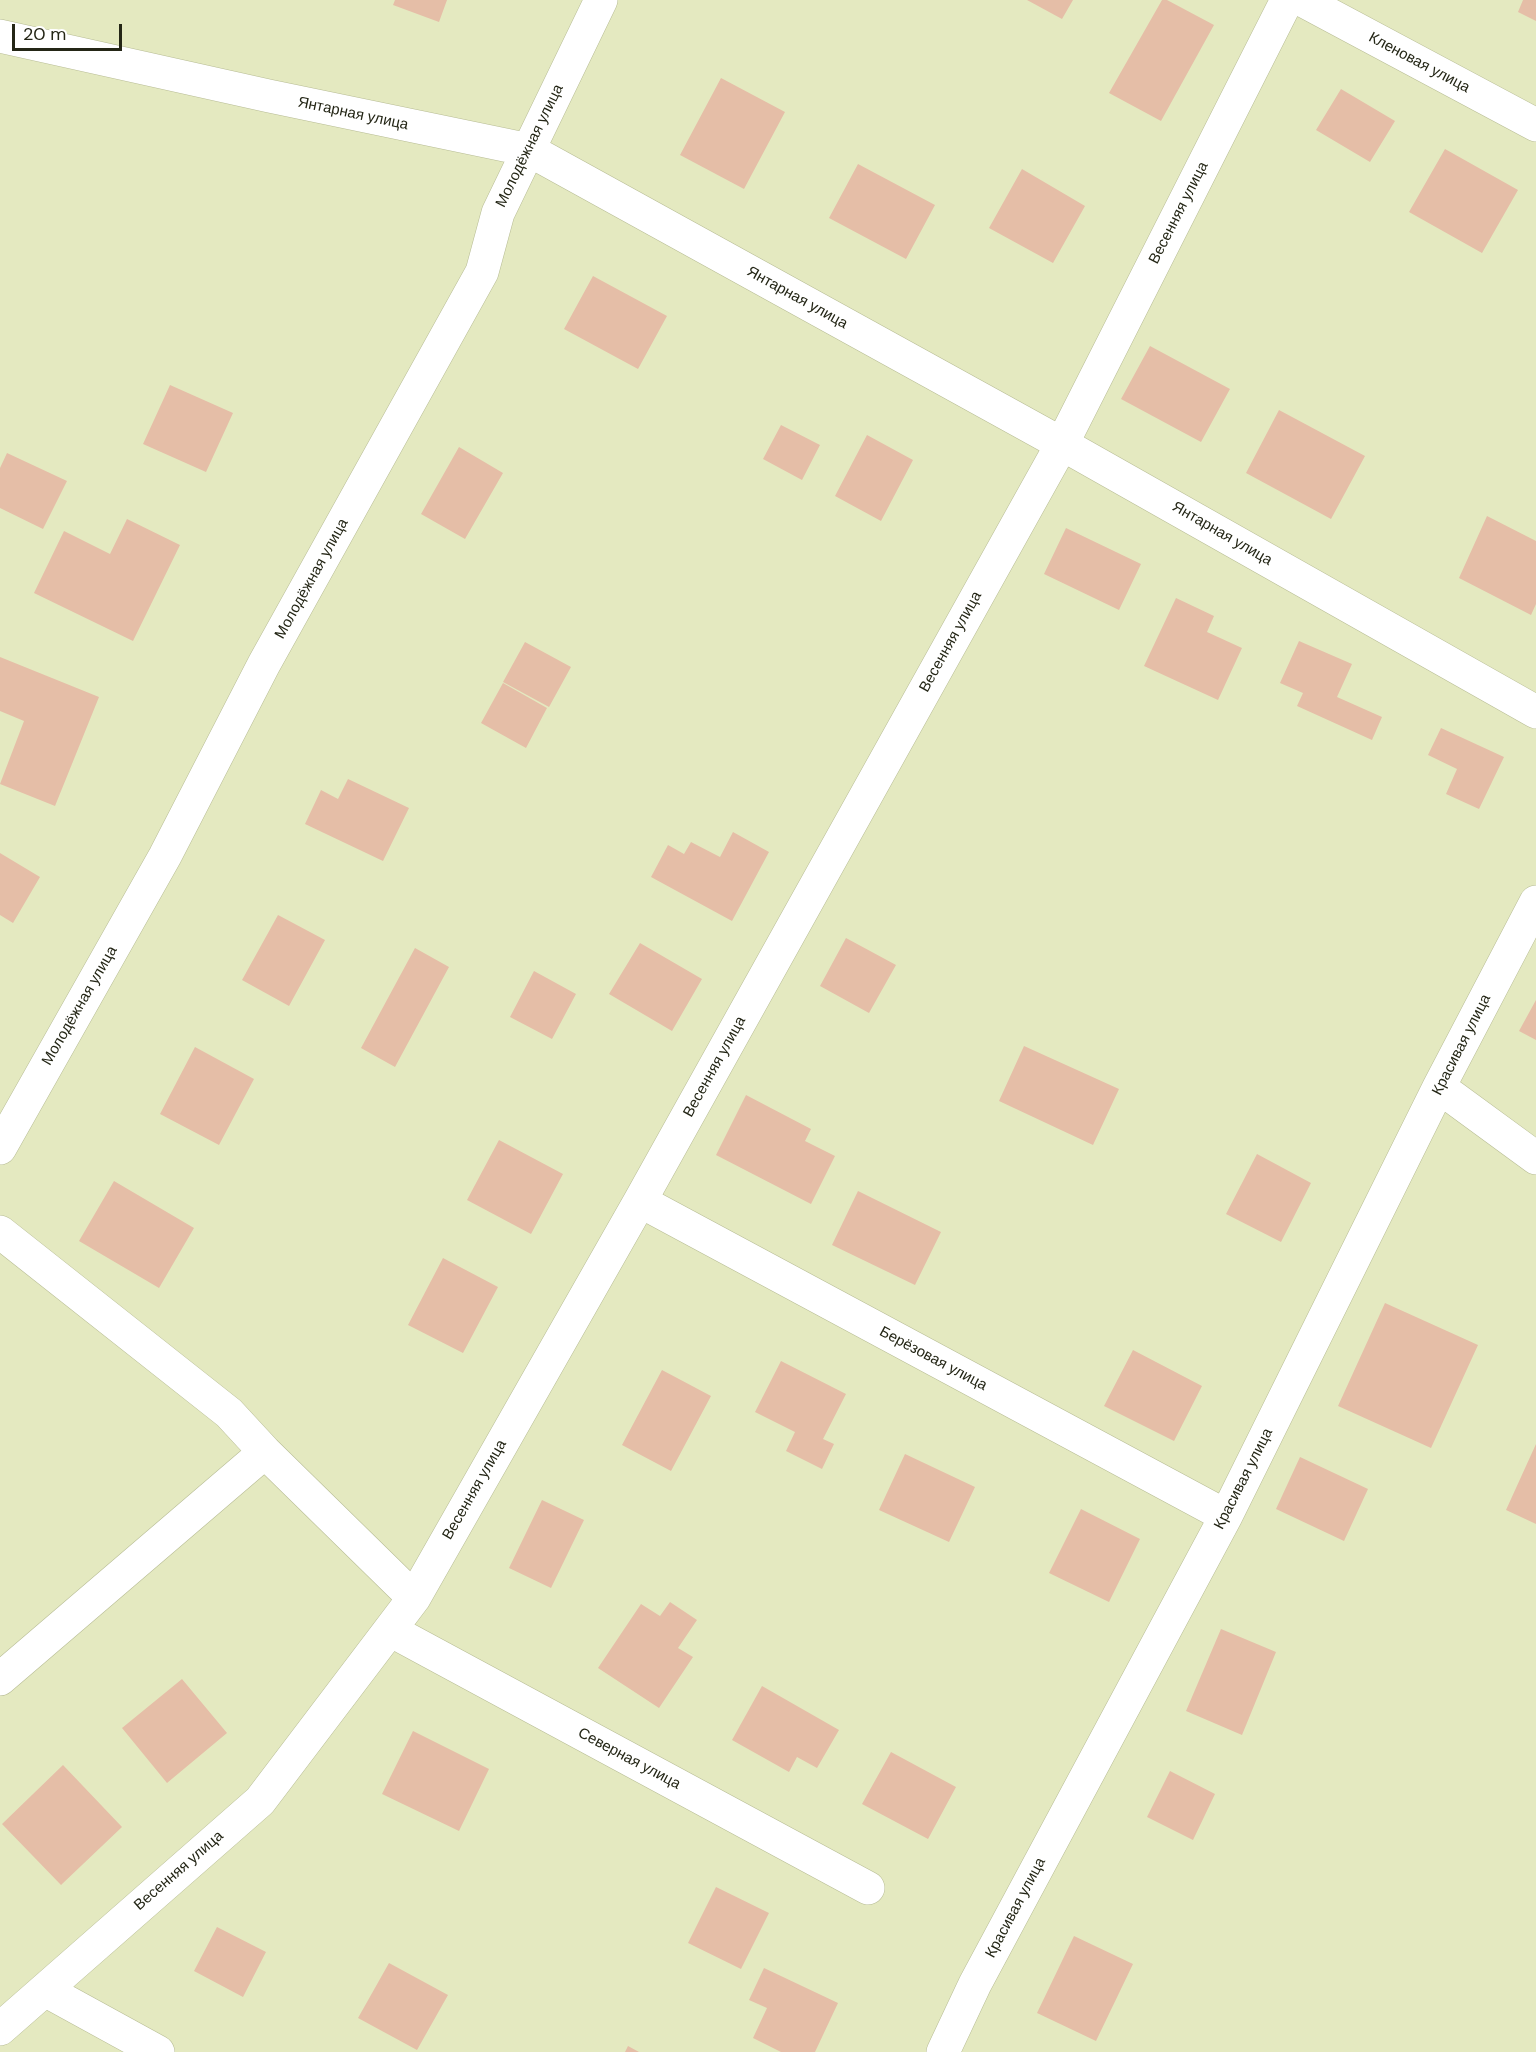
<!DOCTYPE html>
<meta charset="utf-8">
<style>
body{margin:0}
#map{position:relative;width:1536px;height:2052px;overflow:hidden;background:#e4e9c0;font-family:"DM Sans",sans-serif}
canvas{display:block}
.scale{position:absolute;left:12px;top:24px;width:110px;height:27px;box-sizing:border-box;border:3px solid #242616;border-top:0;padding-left:8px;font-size:18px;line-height:21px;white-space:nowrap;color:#242616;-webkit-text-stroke:4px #fff;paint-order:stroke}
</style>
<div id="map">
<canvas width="1536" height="2052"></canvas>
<div class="scale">20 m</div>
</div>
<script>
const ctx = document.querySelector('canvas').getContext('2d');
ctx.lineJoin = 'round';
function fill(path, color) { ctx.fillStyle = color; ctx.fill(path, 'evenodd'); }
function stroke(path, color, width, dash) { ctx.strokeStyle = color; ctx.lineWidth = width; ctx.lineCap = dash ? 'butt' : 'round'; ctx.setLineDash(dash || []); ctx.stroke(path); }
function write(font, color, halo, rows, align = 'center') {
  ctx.font = font + ' "DM Sans",sans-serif'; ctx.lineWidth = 5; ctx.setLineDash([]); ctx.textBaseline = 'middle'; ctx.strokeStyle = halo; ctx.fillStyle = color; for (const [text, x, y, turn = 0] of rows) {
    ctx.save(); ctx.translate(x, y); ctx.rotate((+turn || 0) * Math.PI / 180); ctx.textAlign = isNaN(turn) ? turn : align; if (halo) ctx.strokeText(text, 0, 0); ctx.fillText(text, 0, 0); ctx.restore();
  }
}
fill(new Path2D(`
 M 395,0 L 447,0 L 439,22 L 393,5 Z
 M 1027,0 L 1073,0 L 1062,19 Z
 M 1162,0 L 1167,0 L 1214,25 L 1161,121 L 1109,93 Z
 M 1523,0 L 1536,0 L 1536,21 L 1518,12 Z
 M 721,78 L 785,112 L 744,189 L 680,155 Z
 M 1341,89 L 1395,121 L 1370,162 L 1316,130 Z
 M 1445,149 L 1518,190 L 1482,253 L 1409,212 Z
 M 858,164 L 935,205 L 906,259 L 829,218 Z
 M 1022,169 L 1085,206 L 1053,263 L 989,228 Z
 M 593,276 L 667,316 L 638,369 L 564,329 Z
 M 1150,346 L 1230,389 L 1201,442 L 1121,399 Z
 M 170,385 L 233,413 L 206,472 L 143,444 Z
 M 1279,410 L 1365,456 L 1331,519 L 1246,473 Z
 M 781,425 L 820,445 L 802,480 L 763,459 Z
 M 867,435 L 913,460 L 881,521 L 835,496 Z
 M 459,447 L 503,473 L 465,539 L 421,514 Z
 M 7,453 L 67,481 L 43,529 L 0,508 L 0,468 Z
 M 1487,516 L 1536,541 L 1536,604 L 1531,615 L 1459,578 Z
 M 127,519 L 180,545 L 133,641 L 34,593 L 64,531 L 110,554 Z
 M 1066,528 L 1141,564 L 1119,610 L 1044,574 Z
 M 1176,598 L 1214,616 L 1207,632 L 1242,648 L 1218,700 L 1144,666 Z
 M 1299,641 L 1352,664 L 1337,697 L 1382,717 L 1372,740 L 1297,706 L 1303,693 L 1280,683 Z
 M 525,642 L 571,667 L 549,707 L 503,682 Z
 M 0,657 L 99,697 L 55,806 L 0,784 L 24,721 L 0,711 Z
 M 503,683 L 547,708 L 526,748 L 481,723 Z
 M 1441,728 L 1504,757 L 1479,809 L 1446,794 L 1457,769 L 1428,755 Z
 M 348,779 L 409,808 L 383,861 L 305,824 L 321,790 L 338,799 Z
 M 733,832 L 769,852 L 732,921 L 651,877 L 668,845 L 684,854 L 691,842 L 720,857 Z
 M 0,853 L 40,877 L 13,923 L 0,915 Z
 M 278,915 L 325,940 L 289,1006 L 242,980 Z
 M 846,938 L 896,965 L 869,1013 L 820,986 Z
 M 640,943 L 702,979 L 672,1031 L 609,994 Z
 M 415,948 L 449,967 L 395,1067 L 361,1048 Z
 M 534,971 L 576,994 L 552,1039 L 510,1017 Z
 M 1536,1000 L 1536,1040 L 1519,1031 Z
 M 1024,1046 L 1119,1089 L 1093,1145 L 999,1101 Z
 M 195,1047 L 254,1079 L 219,1145 L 160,1114 Z
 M 746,1095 L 811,1129 L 805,1141 L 835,1156 L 811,1204 L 716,1155 Z
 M 499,1140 L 563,1174 L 531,1234 L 467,1200 Z
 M 1257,1154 L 1311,1183 L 1281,1242 L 1226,1214 Z
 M 114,1181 L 194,1228 L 159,1288 L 79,1241 Z
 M 858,1191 L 941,1232 L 915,1285 L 832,1245 Z
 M 443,1258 L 498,1287 L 463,1353 L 408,1325 Z
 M 1385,1303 L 1478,1345 L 1431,1448 L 1338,1406 Z
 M 1133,1350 L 1202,1386 L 1174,1441 L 1104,1406 Z
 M 781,1361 L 846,1394 L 823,1439 L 834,1444 L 822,1469 L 786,1451 L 795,1432 L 755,1412 Z
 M 662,1370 L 711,1396 L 671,1471 L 622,1445 Z
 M 1536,1444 L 1536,1524 L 1506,1510 Z
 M 905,1454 L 975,1487 L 949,1542 L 879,1510 Z
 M 1300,1457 L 1368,1489 L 1344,1541 L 1276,1509 Z
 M 542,1500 L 584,1520 L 551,1588 L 509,1568 Z
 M 1081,1509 L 1140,1539 L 1109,1602 L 1049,1573 Z
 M 670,1602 L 697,1620 L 678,1648 L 693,1657 L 659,1708 L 598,1668 L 641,1604 L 660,1616 Z
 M 1221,1629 L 1276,1652 L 1242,1735 L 1186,1711 Z
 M 182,1679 L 227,1733 L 167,1783 L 122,1728 Z
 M 762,1686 L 839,1730 L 817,1768 L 797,1757 L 789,1772 L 732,1740 Z
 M 413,1731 L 489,1769 L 459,1831 L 382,1794 Z
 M 891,1752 L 956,1787 L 928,1839 L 862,1804 Z
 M 63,1765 L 122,1827 L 61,1885 L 2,1824 Z
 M 1170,1771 L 1215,1794 L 1193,1840 L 1147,1817 Z
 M 716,1887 L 769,1913 L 741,1969 L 688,1943 Z
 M 217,1927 L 266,1952 L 243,1997 L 194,1971 Z
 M 1074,1936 L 1133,1964 L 1096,2041 L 1037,2013 Z
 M 389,1963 L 448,1995 L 417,2050 L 358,2018 Z
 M 764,1968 L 838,2003 L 815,2052 L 781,2052 L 753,2038 L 767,2008 L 749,2000 Z
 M 628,2046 L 639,2052 L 625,2052 Z`), '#e5bea7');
const minor = new Path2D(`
 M 1302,0 L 1536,125
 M 0,36 L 269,96 L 529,150 L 1062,444 L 1536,712
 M 1439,1087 L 1536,1158
 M 0,1148 L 165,856 L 264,664 L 482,272 L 498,213 L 601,0
 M 640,1201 L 1226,1516
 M 0,1232 L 229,1413 L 265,1452 L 414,1598
 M 390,1630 L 868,1888
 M 0,1679 L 265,1452
 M 45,1990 L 158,2052
 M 0,2029 L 260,1801 L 414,1598 L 640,1201 L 1062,444 L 1287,0
 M 943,2052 L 975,1984 L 1226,1516 L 1439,1087 L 1536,902`);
stroke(minor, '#b7bc94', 34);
stroke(minor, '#fff', 33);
write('15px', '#242616', '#fff', [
 ["Кленовая улица",1419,63,28],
 ["Янтарная улица",353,114,12],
 ["Молодёжная улица",530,146,-64],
 ["Весенняя улица",1179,213,-63],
 ["Янтарная улица",797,298,29],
 ["Янтарная улица",1222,534,30],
 ["Молодёжная улица",312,579,-61],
 ["Весенняя улица",951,642,-61],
 ["Молодёжная улица",80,1006,-60],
 ["Красивая улица",1462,1045,-63],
 ["Весенняя улица",715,1067,-61],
 ["Берёзовая улица",933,1359,28],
 ["Красивая улица",1244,1479,-63],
 ["Весенняя улица",475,1490,-60],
 ["Северная улица",629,1759,28],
 ["Весенняя улица",179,1871,-41],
 ["Красивая улица",1016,1908,-62]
]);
</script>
